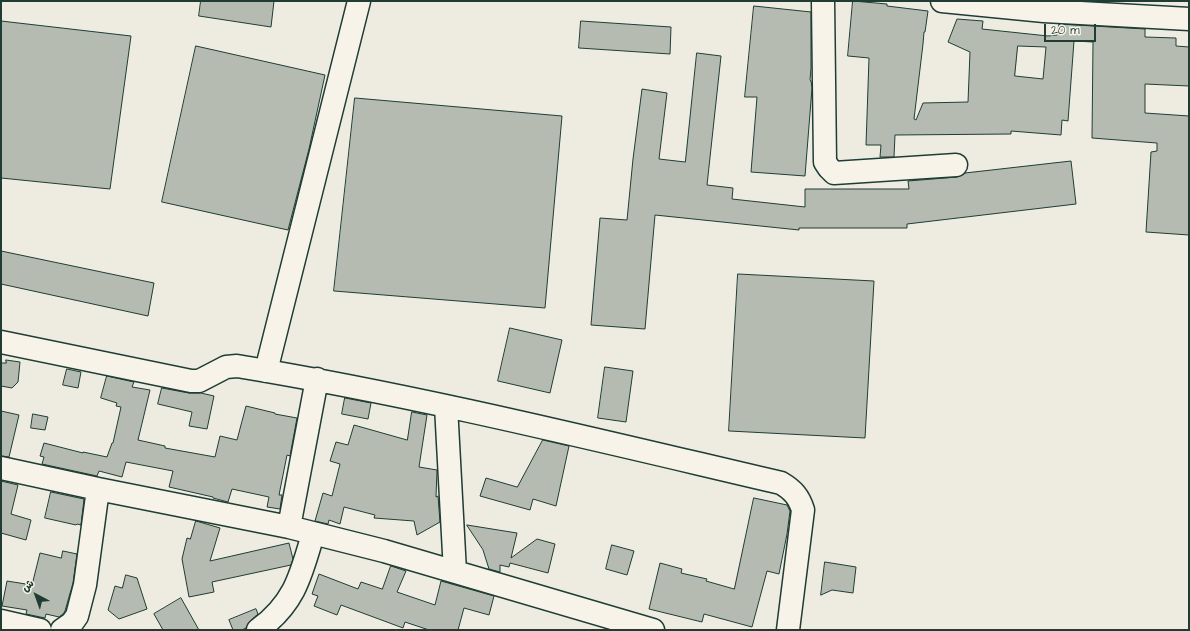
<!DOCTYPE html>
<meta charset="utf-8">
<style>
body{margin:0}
#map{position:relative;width:1190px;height:631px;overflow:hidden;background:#eeece1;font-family:"Architects Daughter","Playpen Sans Arabic",sans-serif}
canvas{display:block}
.frame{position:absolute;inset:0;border:2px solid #1f3d34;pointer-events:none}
.north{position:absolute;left:16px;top:575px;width:40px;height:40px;-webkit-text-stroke:3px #f7f3e8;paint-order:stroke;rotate:319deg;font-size:11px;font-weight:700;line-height:16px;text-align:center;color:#1f3d34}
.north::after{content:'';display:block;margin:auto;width:14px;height:18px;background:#1f3d34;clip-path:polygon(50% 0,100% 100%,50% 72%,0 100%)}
.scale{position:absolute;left:1044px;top:24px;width:52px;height:18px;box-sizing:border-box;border:2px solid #1f3d34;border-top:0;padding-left:5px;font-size:12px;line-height:14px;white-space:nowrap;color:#1f3d34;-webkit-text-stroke:3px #f7f3e8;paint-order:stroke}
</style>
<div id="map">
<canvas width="1190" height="631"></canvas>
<div class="frame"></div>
<div class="north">ش</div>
<div class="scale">20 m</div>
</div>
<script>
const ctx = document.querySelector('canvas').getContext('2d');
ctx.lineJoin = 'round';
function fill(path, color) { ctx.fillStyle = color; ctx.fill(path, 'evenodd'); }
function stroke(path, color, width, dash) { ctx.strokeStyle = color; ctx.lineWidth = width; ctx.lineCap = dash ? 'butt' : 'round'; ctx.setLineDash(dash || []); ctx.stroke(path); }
const building = new Path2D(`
 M 201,1 L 274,1 L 271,27 L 199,16 Z
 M 853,1 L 887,4 L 887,6 L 928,11 L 925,32 L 924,32 L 923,44 L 914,119 L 916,120 L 923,103 L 968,102 L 970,52 L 948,42 L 957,19 L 983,21 L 982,29 L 1048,36 L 1057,35 L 1059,24 L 1145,29 L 1145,37 L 1176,38 L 1176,46 L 1189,47 L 1189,86 L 1145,84 L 1145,113 L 1189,116 L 1189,235 L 1146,232 L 1151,152 L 1157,151 L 1157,143 L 1092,138 L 1093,42 L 1074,41 L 1068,121 L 1062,120 L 1061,135 L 1011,131 L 1011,134 L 895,135 L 894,157 L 880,157 L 881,145 L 866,145 L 869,58 L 848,56 ZM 1018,46 L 1046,47 L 1043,79 L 1015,76 Z
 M 754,6 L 811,12 L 811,68 L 810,80 L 811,81 L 812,88 L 805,176 L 751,172 L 757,97 L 745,97 Z
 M 1,21 L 131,36 L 110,189 L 1,178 Z
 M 581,21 L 671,27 L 670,54 L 579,48 Z
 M 196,46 L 325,75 L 309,149 L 288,230 L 162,202 Z
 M 697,53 L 721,56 L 707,185 L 733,188 L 732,199 L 805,207 L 805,189 L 909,189 L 908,181 L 957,177 L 965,173 L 1071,161 L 1076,204 L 907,224 L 907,228 L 799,228 L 799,230 L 655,215 L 645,329 L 591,325 L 600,218 L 627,220 L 633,159 L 642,89 L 667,93 L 659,159 L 685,162 Z
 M 355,98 L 562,116 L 545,308 L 334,291 Z
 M 1,251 L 154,283 L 148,316 L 1,284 Z
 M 738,274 L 874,281 L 865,438 L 729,431 Z
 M 510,328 L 562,340 L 550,393 L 498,381 Z
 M 6,360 L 20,362 L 18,382 L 12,388 L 1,386 L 1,363 L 6,363 Z
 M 605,367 L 633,371 L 626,422 L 598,418 Z
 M 67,369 L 81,372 L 78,388 L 63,385 Z
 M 107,376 L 134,382 L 132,387 L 150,390 L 138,440 L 165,446 L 165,448 L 215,457 L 220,436 L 237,440 L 246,406 L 275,413 L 275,414 L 297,418 L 290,456 L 287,455 L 279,495 L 282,495 L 280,509 L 267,507 L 269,497 L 232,489 L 228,502 L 213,498 L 213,497 L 169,487 L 173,471 L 126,462 L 122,477 L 99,471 L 97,476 L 42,464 L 44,457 L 40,456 L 44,443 L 83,453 L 83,452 L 107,457 L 112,443 L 113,443 L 121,407 L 116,406 L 117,403 L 101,398 Z
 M 162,388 L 189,393 L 201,393 L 214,396 L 207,429 L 189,426 L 192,412 L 158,404 Z
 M 345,398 L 371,403 L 368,419 L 342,414 Z
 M 1,411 L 19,415 L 9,457 L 1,456 Z
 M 412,412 L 427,415 L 419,467 L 437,470 L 436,497 L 438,496 L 440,522 L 417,535 L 414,521 L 374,518 L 375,515 L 344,507 L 340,524 L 329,520 L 328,524 L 315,521 L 323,493 L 332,496 L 340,464 L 330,461 L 336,442 L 348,445 L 354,425 L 407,440 Z
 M 33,414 L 48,417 L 45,430 L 31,428 Z
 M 543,440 L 569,446 L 556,506 L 533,499 L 530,510 L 480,496 L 486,478 L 517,487 Z
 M 1,481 L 18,485 L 11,514 L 31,520 L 26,540 L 1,533 Z
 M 51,492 L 84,499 L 81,525 L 77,524 L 76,525 L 45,518 Z
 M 754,498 L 787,505 L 790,511 L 787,534 L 779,574 L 767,571 L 752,627 L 704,614 L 702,622 L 649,609 L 660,563 L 682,569 L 681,573 L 707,579 L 706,581 L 734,589 Z
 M 196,521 L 220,528 L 210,561 L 289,543 L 293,559 L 291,565 L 212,582 L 214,592 L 189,597 L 182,559 L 187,538 L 190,539 Z
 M 467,525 L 517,533 L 511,558 L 537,539 L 555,544 L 548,573 L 510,563 L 509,567 L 500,565 L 500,572 L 489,569 L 483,550 Z
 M 612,545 L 634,551 L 627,575 L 606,569 Z
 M 63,551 L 77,554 L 73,583 L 65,611 L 63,614 L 59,617 L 46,614 L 45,618 L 26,614 L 27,610 L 2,606 L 7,581 L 32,585 L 40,553 L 61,558 Z
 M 825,562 L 856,567 L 853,593 L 832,590 L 821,595 Z
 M 391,566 L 406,571 L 397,592 L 435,605 L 441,581 L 494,596 L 489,615 L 464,608 L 458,630 L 429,630 L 405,622 L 403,628 L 341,605 L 337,615 L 314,606 L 318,596 L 312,594 L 319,574 L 358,589 L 361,582 L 382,589 Z
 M 126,575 L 137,578 L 147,609 L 119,619 L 108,610 L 115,586 L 122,588 Z
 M 181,598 L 199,630 L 163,630 L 154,614 Z
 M 256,609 L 258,614 L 250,621 L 246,628 L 242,630 L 233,630 L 229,620 Z`);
fill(building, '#b5bbb0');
stroke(building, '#1f3d34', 1);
const minor = new Path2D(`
 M 823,1 L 825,162 L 829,168 L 834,173 L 956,165
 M 1,342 L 191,381 L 199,381 L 226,367 L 237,366 C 420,396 601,441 781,483 C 793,490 799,497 803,510 L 788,630
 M 266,371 L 359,1
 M 446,406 L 455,572
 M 1,468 L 98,489 L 85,585 L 77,616 L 72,623 L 62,630
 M 98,489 L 289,527 L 384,551 L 653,630
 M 289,527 L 317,379
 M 1,621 L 40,630
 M 258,630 C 295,603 301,575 313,534`);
const highway = new Path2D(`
 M 942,1 L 1044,11 L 1189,19`);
stroke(minor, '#1f3d34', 25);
stroke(highway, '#1f3d34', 25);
stroke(minor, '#f7f3e8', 22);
stroke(highway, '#f7f3e8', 22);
</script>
